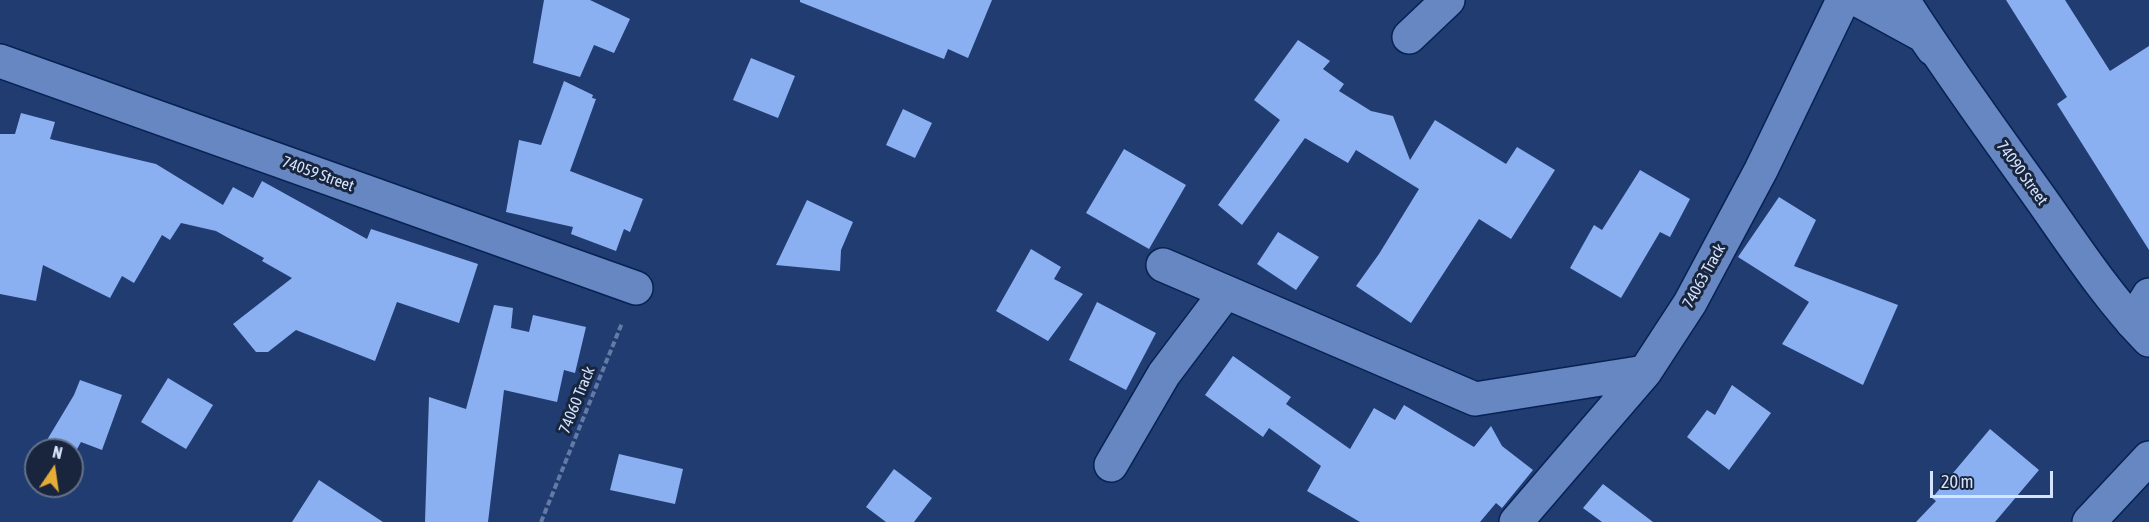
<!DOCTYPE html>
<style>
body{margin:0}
#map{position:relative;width:2149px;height:522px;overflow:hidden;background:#203c71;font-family:"Asap Condensed",sans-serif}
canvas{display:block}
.north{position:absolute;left:24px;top:438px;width:60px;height:60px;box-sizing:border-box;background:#18253d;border:2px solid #64718a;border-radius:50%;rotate:13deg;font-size:16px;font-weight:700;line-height:24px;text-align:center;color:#d5e4fe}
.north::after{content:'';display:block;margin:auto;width:21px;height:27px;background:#e5ad36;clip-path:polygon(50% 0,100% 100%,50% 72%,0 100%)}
.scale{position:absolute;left:1930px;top:471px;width:123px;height:27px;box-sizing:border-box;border:3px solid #d5e4fe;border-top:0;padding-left:8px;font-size:18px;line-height:21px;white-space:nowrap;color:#d5e4fe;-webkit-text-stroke:4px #18253d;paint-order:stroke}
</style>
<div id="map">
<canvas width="2149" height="522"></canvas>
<div class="north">N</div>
<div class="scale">20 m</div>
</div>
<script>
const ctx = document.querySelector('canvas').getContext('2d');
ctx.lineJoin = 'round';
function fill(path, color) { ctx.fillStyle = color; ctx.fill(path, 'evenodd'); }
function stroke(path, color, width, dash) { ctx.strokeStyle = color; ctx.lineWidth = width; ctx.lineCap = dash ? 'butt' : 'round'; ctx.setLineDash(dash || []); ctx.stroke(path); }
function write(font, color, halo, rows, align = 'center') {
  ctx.font = font + ' "Asap Condensed",sans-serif'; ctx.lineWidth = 6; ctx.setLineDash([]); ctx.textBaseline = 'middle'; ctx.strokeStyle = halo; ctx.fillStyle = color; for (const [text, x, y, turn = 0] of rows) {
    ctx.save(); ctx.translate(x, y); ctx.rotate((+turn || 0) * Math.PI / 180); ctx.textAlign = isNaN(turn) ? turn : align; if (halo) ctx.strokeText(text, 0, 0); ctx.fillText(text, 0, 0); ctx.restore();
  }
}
fill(new Path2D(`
 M 544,0 L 590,0 L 630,19 L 614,53 L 594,45 L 580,77 L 533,63 Z
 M 800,0 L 992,0 L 968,58 L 948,49 L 944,59 L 800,2 Z
 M 2006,0 L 2065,0 L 2110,71 L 2149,46 L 2149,250 L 2057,104 L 2067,97 Z
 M 1298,40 L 1330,61 L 1323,69 L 1344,84 L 1339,91 L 1371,111 L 1393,116 L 1410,160 L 1435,120 L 1506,164 L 1517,147 L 1555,170 L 1511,239 L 1479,219 L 1411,323 L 1356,286 L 1379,254 L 1419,189 L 1356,150 L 1348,163 L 1305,138 L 1242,225 L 1218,205 L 1280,120 L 1254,100 Z
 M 751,58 L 795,76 L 778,118 L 733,100 Z
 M 564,81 L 593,95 L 592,98 L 596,99 L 570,171 L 643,199 L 630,232 L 624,229 L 616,251 L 571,234 L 573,227 L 506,212 L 519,140 L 541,145 Z
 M 903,109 L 932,123 L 915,158 L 886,145 Z
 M 21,113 L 55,122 L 50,139 L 156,164 L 223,205 L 233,187 L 253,198 L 262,181 L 367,239 L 371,229 L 478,264 L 459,323 L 397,302 L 375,361 L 296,330 L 268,352 L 256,352 L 233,324 L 292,278 L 262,261 L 264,258 L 216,231 L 181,223 L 170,240 L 162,235 L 134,283 L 122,276 L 110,298 L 43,265 L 36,301 L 0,294 L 0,134 L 15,134 Z
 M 1124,149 L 1186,185 L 1149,249 L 1086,213 Z
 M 1640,170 L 1690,199 L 1670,237 L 1660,232 L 1621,298 L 1570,268 L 1594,225 L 1602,230 Z
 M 1779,197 L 1816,220 L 1794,266 L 1898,305 L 1863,385 L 1782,344 L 1809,302 L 1738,257 Z
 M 807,200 L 853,222 L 841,250 L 840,271 L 776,265 Z
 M 1278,232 L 1319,257 L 1296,290 L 1257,264 Z
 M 1031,249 L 1061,267 L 1054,279 L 1083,294 L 1048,341 L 996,311 Z
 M 1097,302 L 1156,333 L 1126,390 L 1069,360 Z
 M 494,305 L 513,308 L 511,328 L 529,332 L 533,315 L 586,327 L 575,373 L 564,370 L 557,402 L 504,390 L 488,522 L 425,522 L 429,397 L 466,409 Z
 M 1233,356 L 1291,397 L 1286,404 L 1350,449 L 1374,408 L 1395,420 L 1404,405 L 1474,447 L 1491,426 L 1502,446 L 1533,470 L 1502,508 L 1496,503 L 1480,522 L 1360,522 L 1307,491 L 1321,466 L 1269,428 L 1263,437 L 1205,395 Z
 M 168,378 L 213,405 L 186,449 L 141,422 Z
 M 80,380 L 122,395 L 102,450 L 81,442 L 72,458 L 72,450 L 41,450 L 74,395 Z
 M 1732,385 L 1771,413 L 1729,470 L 1687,437 L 1707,410 L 1715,415 Z
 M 1990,429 L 2039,470 L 1995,522 L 1916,522 L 1936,501 L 1932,498 Z
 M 619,454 L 683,469 L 675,504 L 610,490 Z
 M 894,469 L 932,498 L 914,522 L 886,522 L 866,507 Z
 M 319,480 L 383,522 L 292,522 Z
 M 1603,484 L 1653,522 L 1602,522 L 1583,508 Z`), '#8bb0f2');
const minor = new Path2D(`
 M 1858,0 L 1924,36 L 1933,49
 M 1409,37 L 1448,0
 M 0,61 L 636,288
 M 1163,265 L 1475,399 L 1645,372
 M 2132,322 L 2149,295
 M 1111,465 L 1164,374 L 1226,292
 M 1516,522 L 1645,372 L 1690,303 L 1761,170 L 1843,0
 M 2089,522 L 2149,458`);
const tertiary = new Path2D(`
 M 1903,0 C 1946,68 1994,133 2041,199 C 2075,247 2108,298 2149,340`);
stroke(minor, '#072153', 36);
stroke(tertiary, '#072153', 36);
stroke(new Path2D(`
 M 541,522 L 622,323`), '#637aa5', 4, [6, 3]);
stroke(minor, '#6787c2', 33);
stroke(tertiary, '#6787c2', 33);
write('16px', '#d5e4fe', '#18253d', [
 ["74090 Street",2022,173,54],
 ["74059 Street",318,174,20],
 ["74063 Track",1704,276,-61],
 ["74060 Track",577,400,-68]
]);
</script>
